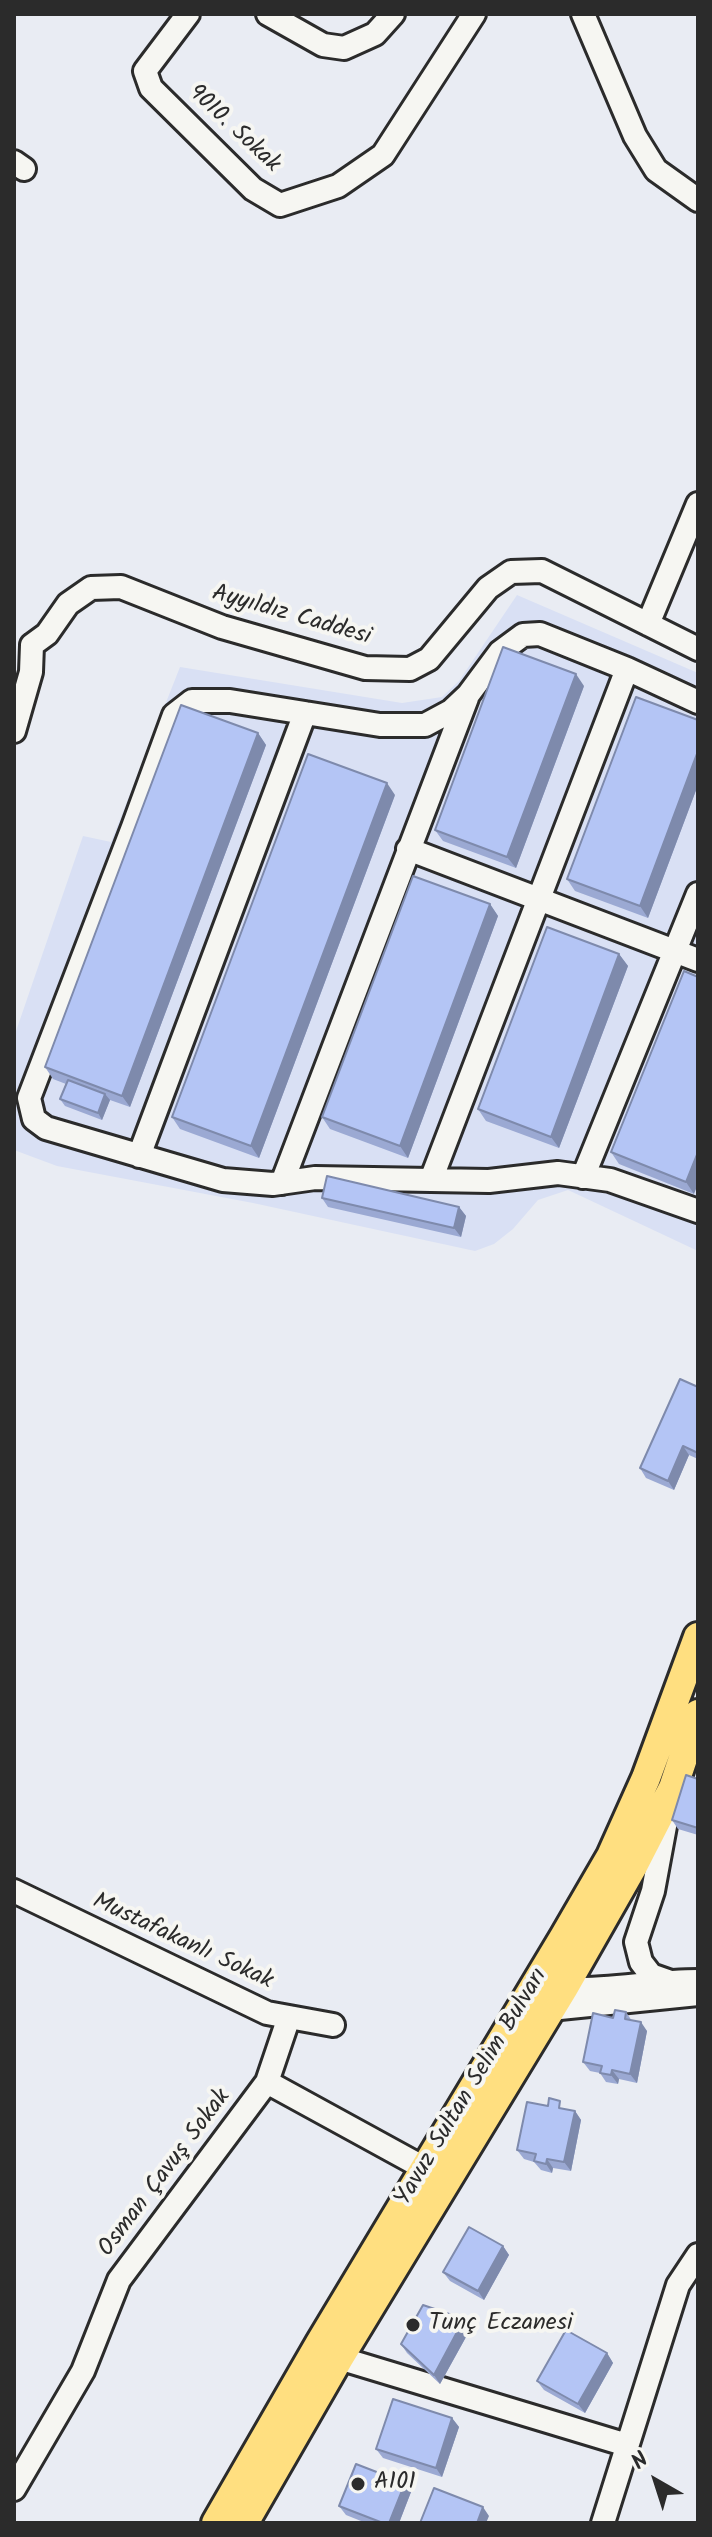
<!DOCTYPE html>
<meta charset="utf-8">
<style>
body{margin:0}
#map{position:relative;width:712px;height:2537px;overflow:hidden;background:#e9ecf3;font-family:Kalam,sans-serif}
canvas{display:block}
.frame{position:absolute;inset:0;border:16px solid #2b2b2b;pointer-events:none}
.north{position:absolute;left:616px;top:2441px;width:80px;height:80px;-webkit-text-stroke:6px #f6f6f2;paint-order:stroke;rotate:321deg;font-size:22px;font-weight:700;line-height:32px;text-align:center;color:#2b2b2b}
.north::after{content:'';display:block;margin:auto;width:28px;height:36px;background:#2b2b2b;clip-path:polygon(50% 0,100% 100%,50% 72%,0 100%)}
</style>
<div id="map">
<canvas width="712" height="2537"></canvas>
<div class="frame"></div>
<div class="north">N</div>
</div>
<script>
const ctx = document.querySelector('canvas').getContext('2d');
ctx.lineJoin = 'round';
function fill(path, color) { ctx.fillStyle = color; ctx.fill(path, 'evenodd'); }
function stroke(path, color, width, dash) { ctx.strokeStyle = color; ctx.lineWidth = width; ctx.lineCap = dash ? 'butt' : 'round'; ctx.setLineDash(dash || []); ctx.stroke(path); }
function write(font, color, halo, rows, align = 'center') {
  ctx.font = font + ' Kalam,sans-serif'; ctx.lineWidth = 8; ctx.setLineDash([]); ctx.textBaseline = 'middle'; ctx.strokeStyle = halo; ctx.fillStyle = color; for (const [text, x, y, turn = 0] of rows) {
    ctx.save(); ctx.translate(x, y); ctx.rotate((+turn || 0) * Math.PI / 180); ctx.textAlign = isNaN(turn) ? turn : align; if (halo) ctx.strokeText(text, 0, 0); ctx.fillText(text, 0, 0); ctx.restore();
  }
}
fill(new Path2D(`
 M 517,595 L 698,673 L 698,1251 L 568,1190 L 538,1200 L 513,1229 L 494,1244 L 475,1251 L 253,1203 L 57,1166 L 14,1150 L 14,1037 L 83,836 L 111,842 L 180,667 L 402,703 L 442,697 L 459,681 Z`), '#d9e0f4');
const minor = new Path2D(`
 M 188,14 L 145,71 L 151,88 L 253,189 L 280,205 L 338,186 L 383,155 L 474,14
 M 268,14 L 323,45 L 344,48 L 375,34 L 393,14
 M 583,14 L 635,136 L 656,170 L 698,200
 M 14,162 L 24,169
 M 648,624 L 698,504
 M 32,645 L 47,634 L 68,604 L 91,588 L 121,587 L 222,627 L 365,668 L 410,669 L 429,659 L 488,588 L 511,572 L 542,571 L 698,649
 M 698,702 L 627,669 L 540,634 L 523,635 L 500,652 L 468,695 L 451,711 L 425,725 L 380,725 L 230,701 L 192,701 L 174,715 L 133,827 L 29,1098 L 34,1119 L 46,1128 L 223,1180 L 273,1184 L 315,1178 L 489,1181 L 558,1173 L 610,1180 L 698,1211
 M 14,731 L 31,672 L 32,645
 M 408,849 L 698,960
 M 139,1156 L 305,713
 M 583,1177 L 698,894
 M 431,1180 L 627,669
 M 282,1183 L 467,698
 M 14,1891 L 267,2013 L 333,2025
 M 668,1981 L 651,1975 L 641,1962 L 636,1942 L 653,1891 L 668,1810
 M 563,1989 C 608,1991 653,1981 698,1981
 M 550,2009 L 698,1994
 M 267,2082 L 424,2168
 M 339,2358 L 627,2445
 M 14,2489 L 83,2371 L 119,2280 L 267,2082 L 289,2017
 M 603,2523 L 678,2285 L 698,2255`);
const major = new Path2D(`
 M 216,2523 L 320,2343 L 564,1937 L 611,1856 L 646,1778 L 698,1637
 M 244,2523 L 339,2358 L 563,1989 L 633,1866 L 673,1788 L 698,1714`);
stroke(minor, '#2b2b2b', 28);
stroke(major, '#2b2b2b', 34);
stroke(minor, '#f6f6f2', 22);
stroke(major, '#ffdf80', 28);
fill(new Path2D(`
 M 584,686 L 516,868 L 443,841 L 435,830 Z
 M 698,720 L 698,785 L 648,918 L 575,891 L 567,879 Z
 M 258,733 L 266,745 L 130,1107 L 110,1100 L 102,1120 L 65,1106 L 60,1099 L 66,1084 L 53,1079 L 45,1067 Z
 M 395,795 L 259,1158 L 180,1129 L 172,1117 Z
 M 490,904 L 498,916 L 408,1158 L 330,1129 L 322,1117 Z
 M 619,954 L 628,966 L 559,1148 L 486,1121 L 478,1109 Z
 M 684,971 L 694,1194 L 619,1164 L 611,1152 Z
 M 322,1198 L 459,1207 L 466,1216 L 461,1237 L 328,1207 Z
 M 698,1387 L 698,1459 L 689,1455 L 674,1490 L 646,1478 L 640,1468 Z
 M 698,1779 L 698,1835 L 678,1829 L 672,1820 Z
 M 626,2012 L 632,2021 L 647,2031 L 637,2083 L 619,2079 L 618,2084 L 606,2082 L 600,2073 L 590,2071 L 583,2062 L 613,2018 Z
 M 566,2109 L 575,2111 L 581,2120 L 571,2171 L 553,2168 L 552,2173 L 541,2170 L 534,2162 L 524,2159 L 517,2150 Z
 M 503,2246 L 509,2255 L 484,2300 L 450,2281 L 443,2272 Z
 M 464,2319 L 471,2328 L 440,2384 L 407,2353 L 401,2344 Z
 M 607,2353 L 613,2363 L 585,2413 L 544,2390 L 537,2381 Z
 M 452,2418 L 459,2427 L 442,2477 L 383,2458 L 376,2449 Z
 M 411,2492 L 399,2523 L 366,2523 L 346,2515 L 339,2506 Z`), '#9ba9d3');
fill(new Path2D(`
 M 576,674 L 584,686 L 516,868 L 507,857 Z
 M 258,733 L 266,745 L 130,1107 L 122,1096 Z
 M 698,751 L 698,785 L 648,918 L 640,906 Z
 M 387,783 L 395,795 L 259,1158 L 251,1146 Z
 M 490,904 L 498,916 L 408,1158 L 400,1146 Z
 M 619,954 L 628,966 L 559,1148 L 551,1137 Z
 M 105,1094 L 110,1100 L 102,1120 L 98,1113 Z
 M 698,1152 L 698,1184 L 694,1194 L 686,1182 Z
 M 459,1207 L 466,1216 L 461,1237 L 454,1228 Z
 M 683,1446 L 689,1455 L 674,1490 L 668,1481 Z
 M 641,2022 L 647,2031 L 637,2083 L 630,2074 Z
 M 612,2070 L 619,2079 L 618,2084 L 611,2075 Z
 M 575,2111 L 581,2120 L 571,2171 L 564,2162 Z
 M 547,2159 L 553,2168 L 552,2173 L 546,2164 Z
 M 503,2246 L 509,2255 L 484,2300 L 478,2291 Z
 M 464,2319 L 471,2328 L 440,2384 L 434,2375 Z
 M 607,2353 L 613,2363 L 585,2413 L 578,2404 Z
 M 452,2418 L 459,2427 L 442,2477 L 436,2468 Z
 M 405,2483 L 411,2492 L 399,2523 L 389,2523 Z
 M 483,2507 L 489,2516 L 486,2523 L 477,2523 Z`), '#7e8aac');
const building = new Path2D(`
 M 503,647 L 576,674 L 507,857 L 435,830 Z
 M 636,697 L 698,720 L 698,751 L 640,906 L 567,879 Z
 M 181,705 L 258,733 L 122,1096 L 45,1067 Z
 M 308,754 L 387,783 L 251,1146 L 172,1117 Z
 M 413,876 L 490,904 L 400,1146 L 322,1117 Z
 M 547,927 L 619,954 L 551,1137 L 478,1109 Z
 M 684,971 L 698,977 L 698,1152 L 686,1182 L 611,1152 Z
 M 68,1080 L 105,1094 L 98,1113 L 60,1099 Z
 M 327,1176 L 459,1207 L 454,1228 L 322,1198 Z
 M 680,1379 L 698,1387 L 698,1453 L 683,1446 L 668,1481 L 640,1468 Z
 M 686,1775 L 698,1779 L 698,1828 L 672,1820 Z
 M 615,2010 L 626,2012 L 625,2019 L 641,2022 L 630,2074 L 612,2070 L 611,2075 L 600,2073 L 602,2066 L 583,2062 L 593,2013 L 613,2018 Z
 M 549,2098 L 560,2101 L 559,2108 L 575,2111 L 564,2162 L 547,2159 L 546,2164 L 534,2161 L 536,2154 L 517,2150 L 527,2102 L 548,2106 Z
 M 469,2227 L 503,2246 L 478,2291 L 443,2272 Z
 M 423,2305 L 464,2319 L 434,2375 L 401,2344 Z
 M 566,2330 L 607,2353 L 578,2404 L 537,2381 Z
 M 393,2399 L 452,2418 L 436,2468 L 376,2449 Z
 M 356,2464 L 405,2483 L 389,2523 L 383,2523 L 339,2506 Z
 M 434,2488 L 483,2507 L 477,2523 L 420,2523 Z`);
fill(building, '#b4c5f5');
stroke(building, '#7e8aac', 2);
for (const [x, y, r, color] of [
 [413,2325,8,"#2b2b2b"],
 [358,2484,8,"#2b2b2b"]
]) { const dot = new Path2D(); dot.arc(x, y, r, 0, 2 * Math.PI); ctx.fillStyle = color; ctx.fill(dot); stroke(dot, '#f6f6f2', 3); }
write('24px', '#2b2b2b', '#f6f6f2', [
 ["9010. Sokak",233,130,43],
 ["Ayyıldız Caddesi",291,617,16],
 ["Mustafakanlı Sokak",182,1943,25],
 ["Yavuz Sultan Selim Bulvarı",473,2088,-59],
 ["Osman Çavuş Sokak",166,2174,-53]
]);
write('24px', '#2b2b2b', '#f6f6f2', [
 ["Tunç Eczanesi",429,2325],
 ["A101",374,2484]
], 'left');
</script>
